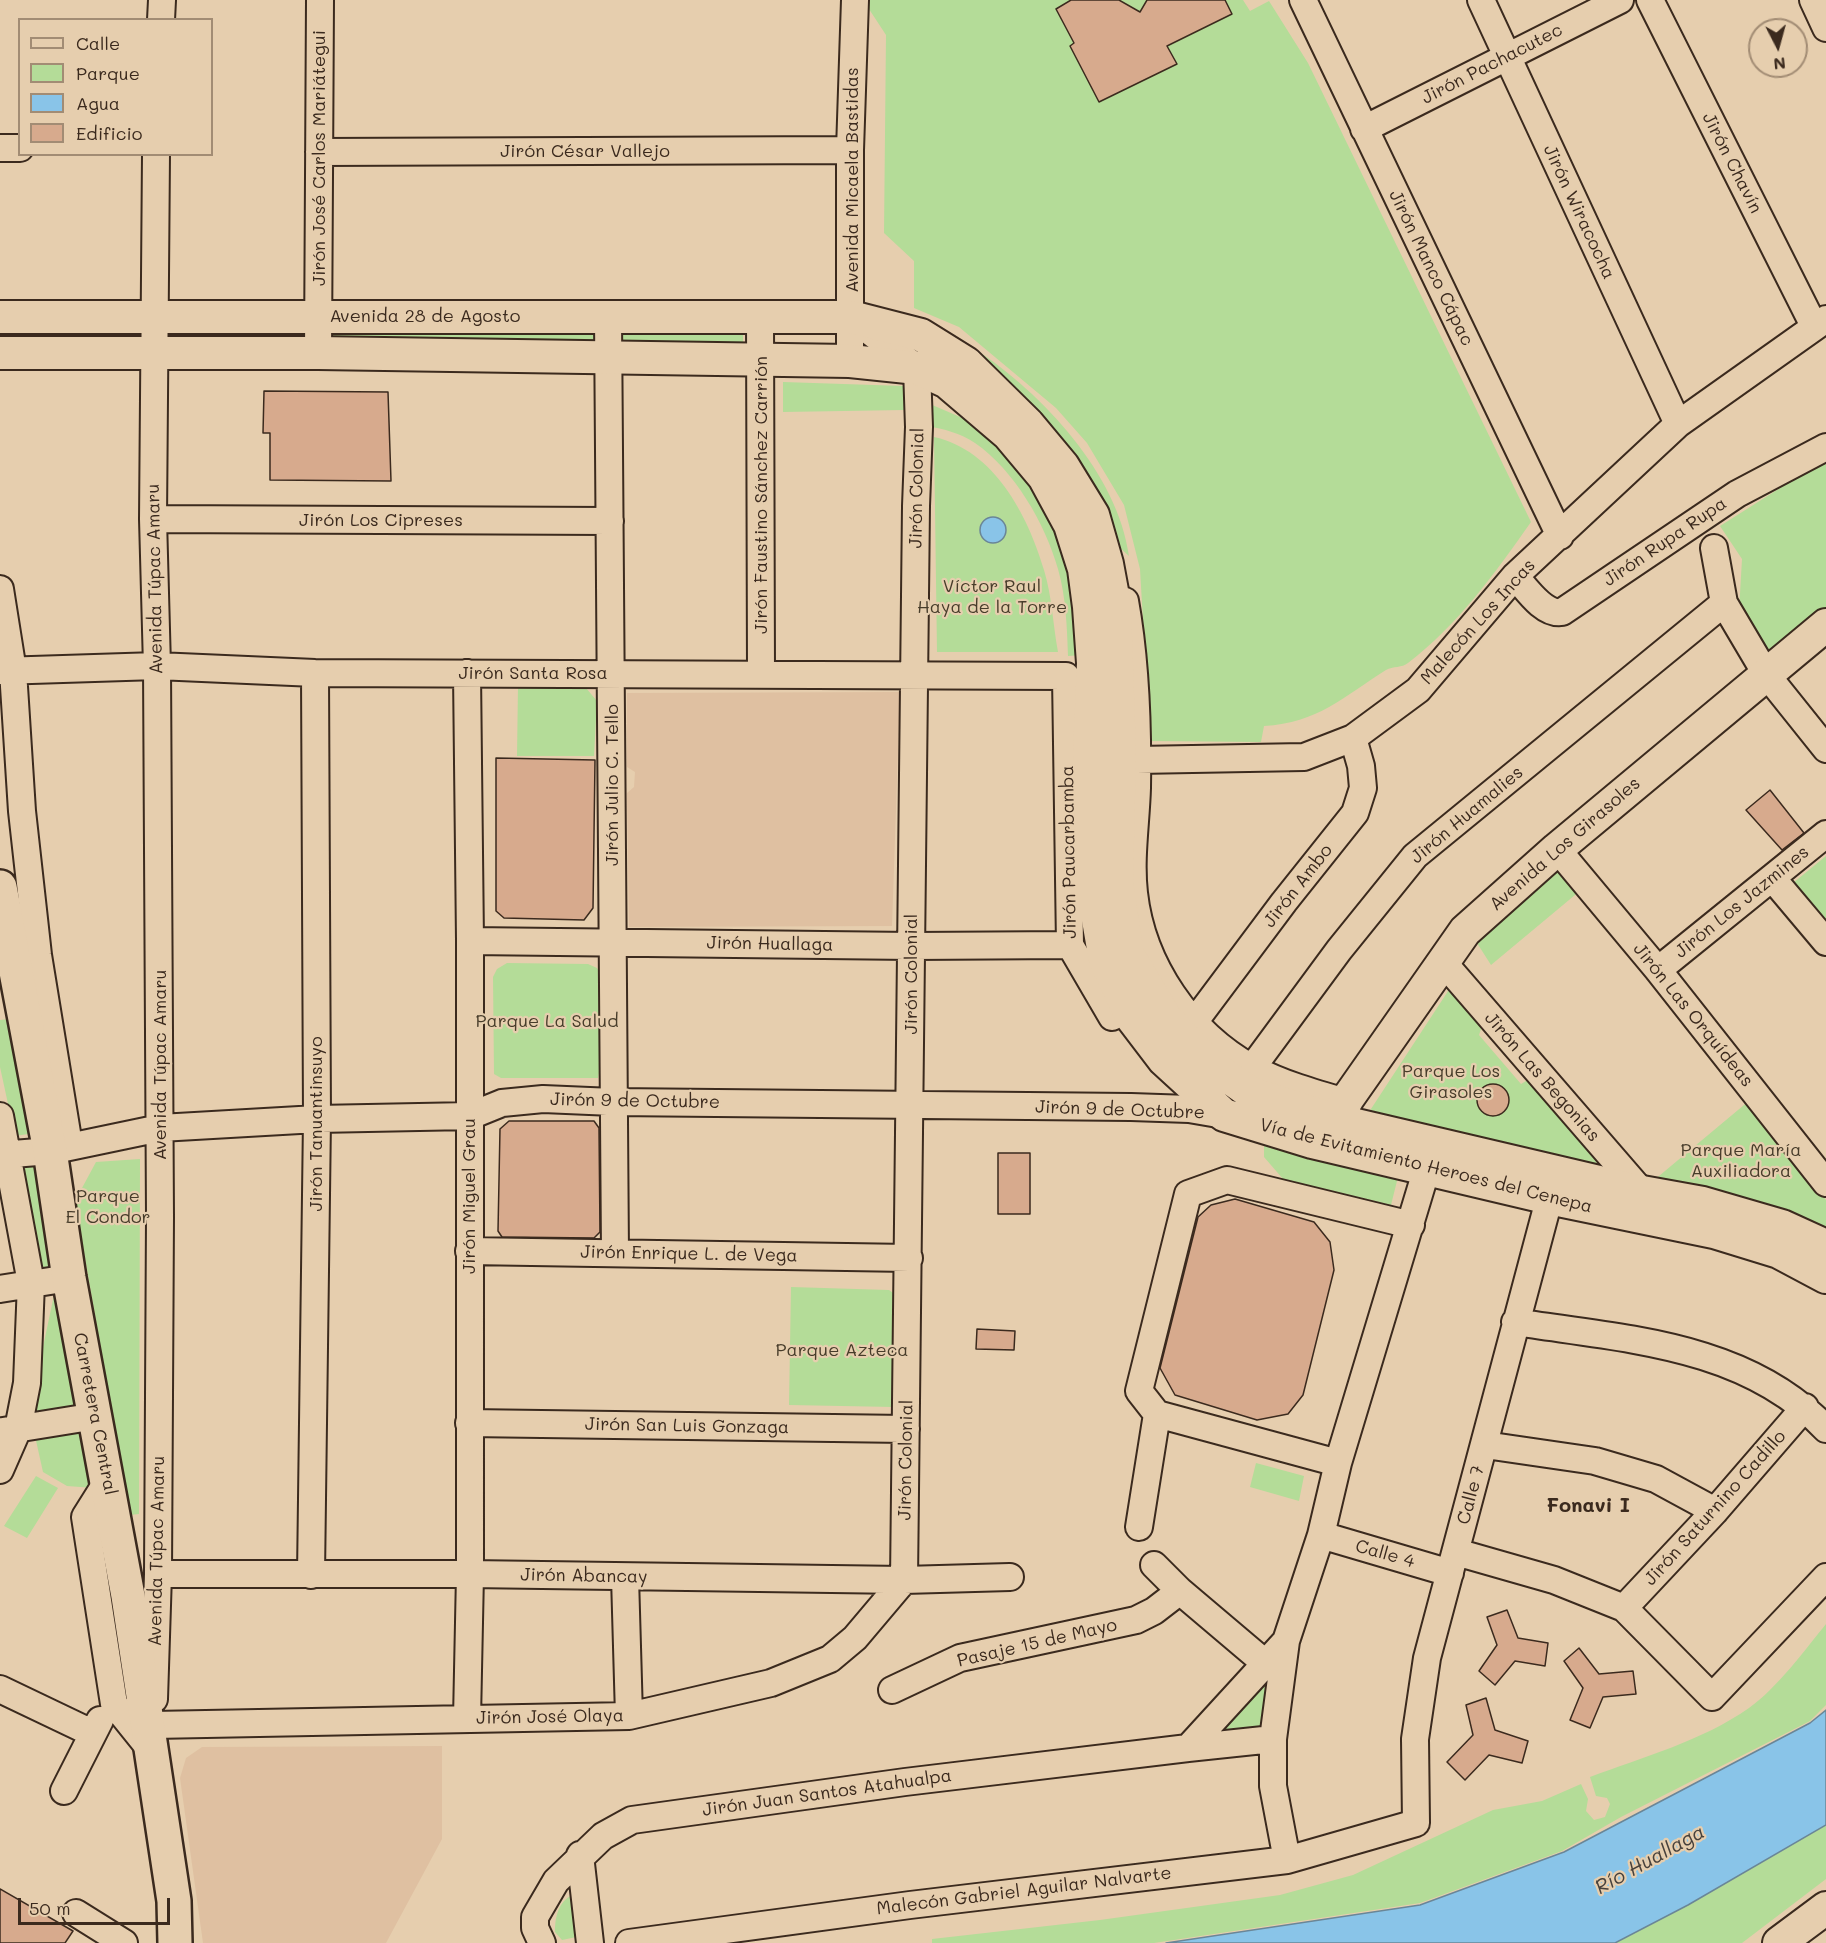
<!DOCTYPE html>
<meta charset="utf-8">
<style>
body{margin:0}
#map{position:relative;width:1826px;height:1943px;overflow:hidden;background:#e6ceae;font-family:Mali,sans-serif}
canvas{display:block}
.legend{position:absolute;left:18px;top:18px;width:195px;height:138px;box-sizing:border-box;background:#e6ceae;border:2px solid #a28c74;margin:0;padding:8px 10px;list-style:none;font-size:18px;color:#3b2a1e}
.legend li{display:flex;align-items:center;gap:12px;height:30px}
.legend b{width:30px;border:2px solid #a28c74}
.north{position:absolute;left:1748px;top:18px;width:60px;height:60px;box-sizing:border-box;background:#e6ceae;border:2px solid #a28c74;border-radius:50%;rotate:174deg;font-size:16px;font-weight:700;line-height:24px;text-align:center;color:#3b2a1e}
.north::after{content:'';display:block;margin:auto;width:21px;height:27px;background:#3b2a1e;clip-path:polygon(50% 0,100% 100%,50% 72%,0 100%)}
.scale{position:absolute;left:18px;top:1898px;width:152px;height:27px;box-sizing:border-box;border:3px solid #3b2a1e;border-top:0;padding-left:8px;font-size:18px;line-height:21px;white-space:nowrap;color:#3b2a1e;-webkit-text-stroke:4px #e6ceae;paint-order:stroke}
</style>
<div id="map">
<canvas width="1826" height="1943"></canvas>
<ul class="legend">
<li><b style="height:8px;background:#e6ceae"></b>Calle</li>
<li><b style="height:16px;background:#b4dc98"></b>Parque</li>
<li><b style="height:16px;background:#89c4e8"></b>Agua</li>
<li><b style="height:16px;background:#d7aa8d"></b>Edificio</li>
</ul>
<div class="north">N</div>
<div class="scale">50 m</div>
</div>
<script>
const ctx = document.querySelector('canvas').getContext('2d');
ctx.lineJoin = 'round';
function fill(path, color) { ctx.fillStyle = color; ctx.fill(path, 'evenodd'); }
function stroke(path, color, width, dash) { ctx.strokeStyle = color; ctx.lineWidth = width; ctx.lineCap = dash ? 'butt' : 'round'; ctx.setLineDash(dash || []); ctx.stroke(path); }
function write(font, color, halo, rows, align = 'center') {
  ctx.font = font + ' Mali,sans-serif'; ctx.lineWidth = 4.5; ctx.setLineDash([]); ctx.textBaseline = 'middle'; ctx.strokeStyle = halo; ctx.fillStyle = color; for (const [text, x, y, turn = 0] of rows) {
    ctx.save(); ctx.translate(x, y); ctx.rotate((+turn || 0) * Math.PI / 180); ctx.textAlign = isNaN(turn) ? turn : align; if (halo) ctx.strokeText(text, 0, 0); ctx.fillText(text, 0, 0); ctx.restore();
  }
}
fill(new Path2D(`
 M 900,692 L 892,926 L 629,927 L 627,793 L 634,787 L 635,772 L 627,767 L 627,693 Z
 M 442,1746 L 442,1839 L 386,1943 L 203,1943 L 180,1778 L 186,1758 L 202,1747 Z`), '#dfc0a1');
fill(new Path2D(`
 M 868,0 L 1243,0 L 1250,11 L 1269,1 L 1308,63 L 1531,522 C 1495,573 1458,625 1408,663 C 1402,668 1393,666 1386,670 C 1343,697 1318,723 1264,726 L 1261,742 L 1150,741 L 1140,569 L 1124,505 L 1087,443 L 1056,408 L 959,327 L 914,308 L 914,261 L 884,233 L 886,35 L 867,6 Z
 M 325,324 L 599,328 L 599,348 L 324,343 Z
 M 173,325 L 311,325 L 311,343 L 173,343 Z
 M 617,328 L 743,328 L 743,349 L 617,348 Z
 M 975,349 C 1042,393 1118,474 1129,556 L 1109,538 L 975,356 Z
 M 783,382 L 904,386 L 904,410 L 783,412 Z
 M 930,404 L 981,426 L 1038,493 L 1068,554 L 1083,655 L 1068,656 C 1067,627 1066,597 1058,569 C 1045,523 1014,470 975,443 C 960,433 944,429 927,426 Z
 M 934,437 C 994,450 1028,515 1044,570 C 1052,596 1053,625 1058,652 L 937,652 Z
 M 1826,459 L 1826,617 L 1775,651 L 1757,645 L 1739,611 L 1742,559 L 1720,526 Z
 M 518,686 L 586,688 L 597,701 L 594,756 L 517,756 Z
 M 1826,856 L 1826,924 L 1793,883 Z
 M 1564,866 L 1581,890 L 1491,965 L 1477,943 Z
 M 507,963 L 588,964 L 597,968 L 602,976 L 600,1068 L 598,1078 L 501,1078 L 494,1074 L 493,977 L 497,969 Z
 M 1452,985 L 1484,1020 L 1479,1035 L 1521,1084 L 1531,1078 L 1608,1177 L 1369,1112 Z
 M 18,1018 L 35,1133 L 15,1136 L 0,1067 L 0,1020 Z
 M 1750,1100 L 1754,1115 L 1826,1200 L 1826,1235 L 1653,1181 Z
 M 1264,1143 L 1398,1177 L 1391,1205 L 1283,1179 L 1264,1157 Z
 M 140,1159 L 139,1514 L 130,1515 L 75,1201 L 96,1162 Z
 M 38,1160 L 52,1270 L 38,1272 L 19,1161 Z
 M 791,1287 L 889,1290 L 896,1295 L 894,1407 L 789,1405 Z
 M 54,1295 L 76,1407 L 28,1418 Z
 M 81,1428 L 94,1488 L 67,1486 L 43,1472 L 35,1436 Z
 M 1256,1463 L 1304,1476 L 1299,1501 L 1250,1487 Z
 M 36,1476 L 58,1488 L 27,1538 L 4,1526 Z
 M 1826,1624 L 1826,1705 L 1810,1721 L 1621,1817 L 1562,1851 L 1420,1903 L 1154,1943 L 932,1943 L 932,1939 L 1100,1920 L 1280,1895 L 1353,1875 L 1493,1810 L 1542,1801 L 1581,1784 L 1588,1799 L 1586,1811 L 1594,1820 L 1605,1817 L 1610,1804 L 1607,1798 L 1596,1796 L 1590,1777 C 1643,1757 1702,1741 1749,1708 C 1777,1688 1804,1651 1826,1624 Z
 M 1275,1674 L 1265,1727 L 1213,1730 Z
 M 1826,1825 L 1826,1879 L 1742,1943 L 1615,1943 L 1688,1905 Z
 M 577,1893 L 581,1936 L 562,1940 L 555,1932 C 555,1915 559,1899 577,1893 Z`), '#b4dc98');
const water = new Path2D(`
 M980 530a13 13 0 1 1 26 0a13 13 0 1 1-26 0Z
 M 1826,1710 L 1826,1825 L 1688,1905 L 1615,1943 L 1166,1943 L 1420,1905 L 1564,1852 L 1810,1723 Z`);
fill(water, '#89c4e8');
stroke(water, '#6a8697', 1.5);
const building = new Path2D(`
 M 1071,0 L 1119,0 L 1140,12 L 1147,0 L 1225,0 L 1232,14 L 1167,46 L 1177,64 L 1099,102 L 1070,46 L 1074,43 L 1056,9 Z
 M 264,391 L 388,392 L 391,481 L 270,480 L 270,433 L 263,433 Z
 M 496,758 L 595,760 L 593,908 L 584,920 L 504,918 L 496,911 Z
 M 1770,790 L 1804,833 L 1782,850 L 1746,810 Z
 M1477 1100a16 16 0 1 1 32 0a16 16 0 1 1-32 0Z
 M 509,1121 L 594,1121 L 599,1128 L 600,1232 L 594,1238 L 502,1237 L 498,1231 L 500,1129 Z
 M 998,1153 L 1030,1153 L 1030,1214 L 998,1214 Z
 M 1235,1199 L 1314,1222 L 1330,1242 L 1334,1270 L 1303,1395 L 1288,1414 L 1257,1420 L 1175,1395 L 1160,1368 L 1198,1217 L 1211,1205 Z
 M 977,1329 L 1015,1331 L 1014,1350 L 976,1349 Z
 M 1507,1610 L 1518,1638 L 1548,1643 L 1545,1666 L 1515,1661 L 1495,1685 L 1479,1671 L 1497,1645 L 1487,1617 Z
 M 1579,1648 L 1599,1674 L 1633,1671 L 1636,1694 L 1603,1697 L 1590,1728 L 1570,1720 L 1583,1688 L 1564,1661 Z
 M 1486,1698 L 1495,1730 L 1528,1741 L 1522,1763 L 1489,1755 L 1465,1780 L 1447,1762 L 1473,1735 L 1466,1705 Z
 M 0,1889 L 73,1931 L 65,1943 L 0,1943 Z`);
fill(building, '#d7aa8d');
stroke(building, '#3b2a1e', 1.5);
const minor = new Path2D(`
 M 1303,0 L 1560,536
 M 1481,0 L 1678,424
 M 1650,0 L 1814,326
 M 1813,0 L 1826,28
 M 161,20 L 162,0
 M 1364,129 L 1620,0
 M 0,148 L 20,148
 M 319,152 L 850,150
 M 608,317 L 615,1253
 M 760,317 L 761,673
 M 318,353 L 320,0
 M 850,361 L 850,150 L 855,0
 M 153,519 L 610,521
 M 1714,548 L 1724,603 L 1766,674 L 1826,749
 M 1515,576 C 1526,588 1543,615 1562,612 L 1737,494 L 1826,447
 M 0,589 L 13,671 L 22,811 L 38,955 L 69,1145
 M 1125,601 C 1136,662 1138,726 1137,788 C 1136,822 1130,859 1134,893 C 1142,965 1189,1033 1252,1068 C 1282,1084 1314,1093 1346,1102
 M 0,671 L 157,666 L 315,673 L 1066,676 L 1070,945 L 1112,1017
 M 1137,760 L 1304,757 L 1353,738 L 1418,690 L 1515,576 L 1678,424 L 1826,319
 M 1557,849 L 1658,970 L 1826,1183
 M 1773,879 L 1826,942
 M 470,941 L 912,946 L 1070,945
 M 1443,962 L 1642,1192
 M 1658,970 L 1826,834
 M 1195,1021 L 1284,902 L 1355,813 L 1363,788 L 1361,766 L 1353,738
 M 1252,1068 L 1339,950 L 1415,856 L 1724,603
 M 0,1116 L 31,1283 L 27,1383 L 18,1429 L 0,1470
 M 0,1155 L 50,1151 L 160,1128 L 317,1119 L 470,1116 L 502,1103 L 543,1099 L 613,1102 L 1131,1107 L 1189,1109 L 1224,1115
 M 469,1251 L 909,1258
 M 0,1289 L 69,1278
 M 1515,1322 C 1624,1339 1746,1344 1826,1429
 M 469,1423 L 906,1429
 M 3,1431 L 96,1416
 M 1485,1445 L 1595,1461 L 1656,1479 L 1715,1511
 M 1338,1463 L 1157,1414 L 1139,1391 L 1188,1194 L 1227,1180 L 1411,1225
 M 107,1482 L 85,1517 L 114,1704 L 151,1750
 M 1139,1527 L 1157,1414
 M 1321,1535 L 1450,1573
 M 1456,1552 L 1554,1580 L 1624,1608 L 1712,1697 L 1826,1577
 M 1154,1565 L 1180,1591 L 1265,1663
 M 158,1574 L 470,1574 L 904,1580 L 1010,1577
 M 311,1575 L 317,1119 L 315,673
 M 625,1577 L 629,1716
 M 1624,1608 L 1715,1511 L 1805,1407
 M 0,1689 L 92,1733
 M 892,1690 L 960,1658 L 1136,1620 L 1154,1611 L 1180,1591
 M 154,1699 L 158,1574 L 160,1217 L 157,666 L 153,519 L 156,154
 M 467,1719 L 470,1574 L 470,941 L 467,673
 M 153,1725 L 629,1716 L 771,1683 L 830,1659 L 855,1638 L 904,1580 L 916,506 L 919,427 L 917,368 L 855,320
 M 1188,1748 L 1273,1739
 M 64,1791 L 100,1720
 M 580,1855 L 590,1943
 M 1287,1860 L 1273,1786 L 1273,1739 L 1286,1641 L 1321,1535 L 1338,1463 L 1427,1168
 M 76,1913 L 124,1943
 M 542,1943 L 535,1928 L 535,1917 L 556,1881 L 603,1836 L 632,1820 L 905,1782 L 1188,1748 L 1286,1641
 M 629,1943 L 910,1905 L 1287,1860 L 1416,1823 L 1415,1739 L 1427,1658 L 1554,1181`);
const major = new Path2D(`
 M 0,317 L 851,317 L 921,335 L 966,363 L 1028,424 L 1063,466 L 1093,515 L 1107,564 L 1115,607 L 1120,752 L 1117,883 L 1128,954 L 1166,1018 L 1207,1062 L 1251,1093 L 1335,1120 L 1642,1192 L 1703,1203 L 1782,1226 L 1826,1246
 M 0,353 L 318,353 L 850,361 L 917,368 L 947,382 L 1008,434 L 1044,477 L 1070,525 L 1084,569 L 1089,607 L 1093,663 L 1089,753 L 1092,885 L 1105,960 L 1132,1018 L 1164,1060 L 1224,1115 L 1312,1142 L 1549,1198 L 1714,1232 L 1779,1252 L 1826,1277
 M 1329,1139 L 1335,1120 L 1348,1098 L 1465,931 L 1557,849 L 1826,625
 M 1779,1943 L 1826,1908`);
const highway = new Path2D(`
 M 0,887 L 50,1151 L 69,1278 L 128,1596 L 174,1901 L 175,1943`);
stroke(minor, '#3b2a1e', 30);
stroke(major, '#3b2a1e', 36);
stroke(highway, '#3b2a1e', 38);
stroke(minor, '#e6ceae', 26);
stroke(major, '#e6ceae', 32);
stroke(highway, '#e6ceae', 33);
write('18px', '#3b2a1e', '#e6ceae', [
 ["Jirón Pachacutec",1492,64,-27],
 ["Jirón César Vallejo",585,151],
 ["Jirón José Carlos Mariátegui",319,158,-90],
 ["Jirón Chavín",1732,163,63],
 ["Avenida Micaela Bastidas",852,180,-90],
 ["Jirón Wiracocha",1579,212,65],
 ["Jirón Manco Cápac",1431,268,64],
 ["Avenida 28 de Agosto",425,316],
 ["Jirón Colonial",917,488,-89],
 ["Jirón Faustino Sánchez Carrión",761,495,-90],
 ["Jirón Los Cipreses",381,520],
 ["Jirón Rupa Rupa",1665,542,-34],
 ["Avenida Túpac Amaru",155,579,-91],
 ["Malecón Los Incas",1478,622,-48],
 ["Jirón Santa Rosa",533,673],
 ["Jirón Julio C. Tello",612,785,-90],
 ["Jirón Huamalies",1467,815,-40],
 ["Avenida Los Girasoles",1565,844,-41],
 ["Jirón Paucarbamba",1069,852,-91],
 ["Jirón Ambo",1298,886,-52],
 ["Jirón Los Jazmines",1742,902,-39],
 ["Jirón Huallaga",770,944,1],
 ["Jirón Colonial",911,974,-90],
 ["Jirón Las Orquídeas",1693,1015,51],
 ["Avenida Túpac Amaru",160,1065,-90],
 ["Jirón Las Begonias",1542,1077,49],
 ["Jirón 9 de Octubre",635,1101,1],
 ["Jirón 9 de Octubre",1120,1110,2],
 ["Jirón Tanuantinsuyo",316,1124,-90],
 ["Vía de Evitamiento Heroes del Cenepa",1426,1166,14],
 ["Jirón Miguel Grau",469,1196,-90],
 ["Jirón Enrique L. de Vega",689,1254,1],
 ["Carretera Central",95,1414,79],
 ["Jirón San Luis Gonzaga",687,1426,1],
 ["Jirón Colonial",906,1460,-89],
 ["Calle 7",1471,1495,-75],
 ["Jirón Saturnino Cadillo",1715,1508,-48],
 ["Avenida Túpac Amaru",157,1551,-89],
 ["Calle 4",1385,1554,16],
 ["Jirón Abancay",584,1576,1],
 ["Pasaje 15 de Mayo",1037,1643,-13],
 ["Jirón José Olaya",550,1717,-1],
 ["Jirón Juan Santos Atahualpa",827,1793,-8],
 ["Malecón Gabriel Aguilar Nalvarte",1024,1891,-7]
]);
write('18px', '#473c2a', '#e6ceae', [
 ["Víctor Raul",992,586],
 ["Haya de la Torre",992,607],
 ["Parque La Salud",547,1021],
 ["Parque Los",1451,1071],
 ["Girasoles",1451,1092],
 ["Parque María",1741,1150],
 ["Auxiliadora",1741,1171],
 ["Parque",108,1196],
 ["El Condor",108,1217],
 ["Parque Azteca",842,1350]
]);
write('bold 20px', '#3b2a1e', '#e6ceae', [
 ["Fonavi I",1588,1506]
]);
write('italic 20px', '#47413c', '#e6ceae', [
 ["Río Huallaga",1650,1860,-29]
]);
</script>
